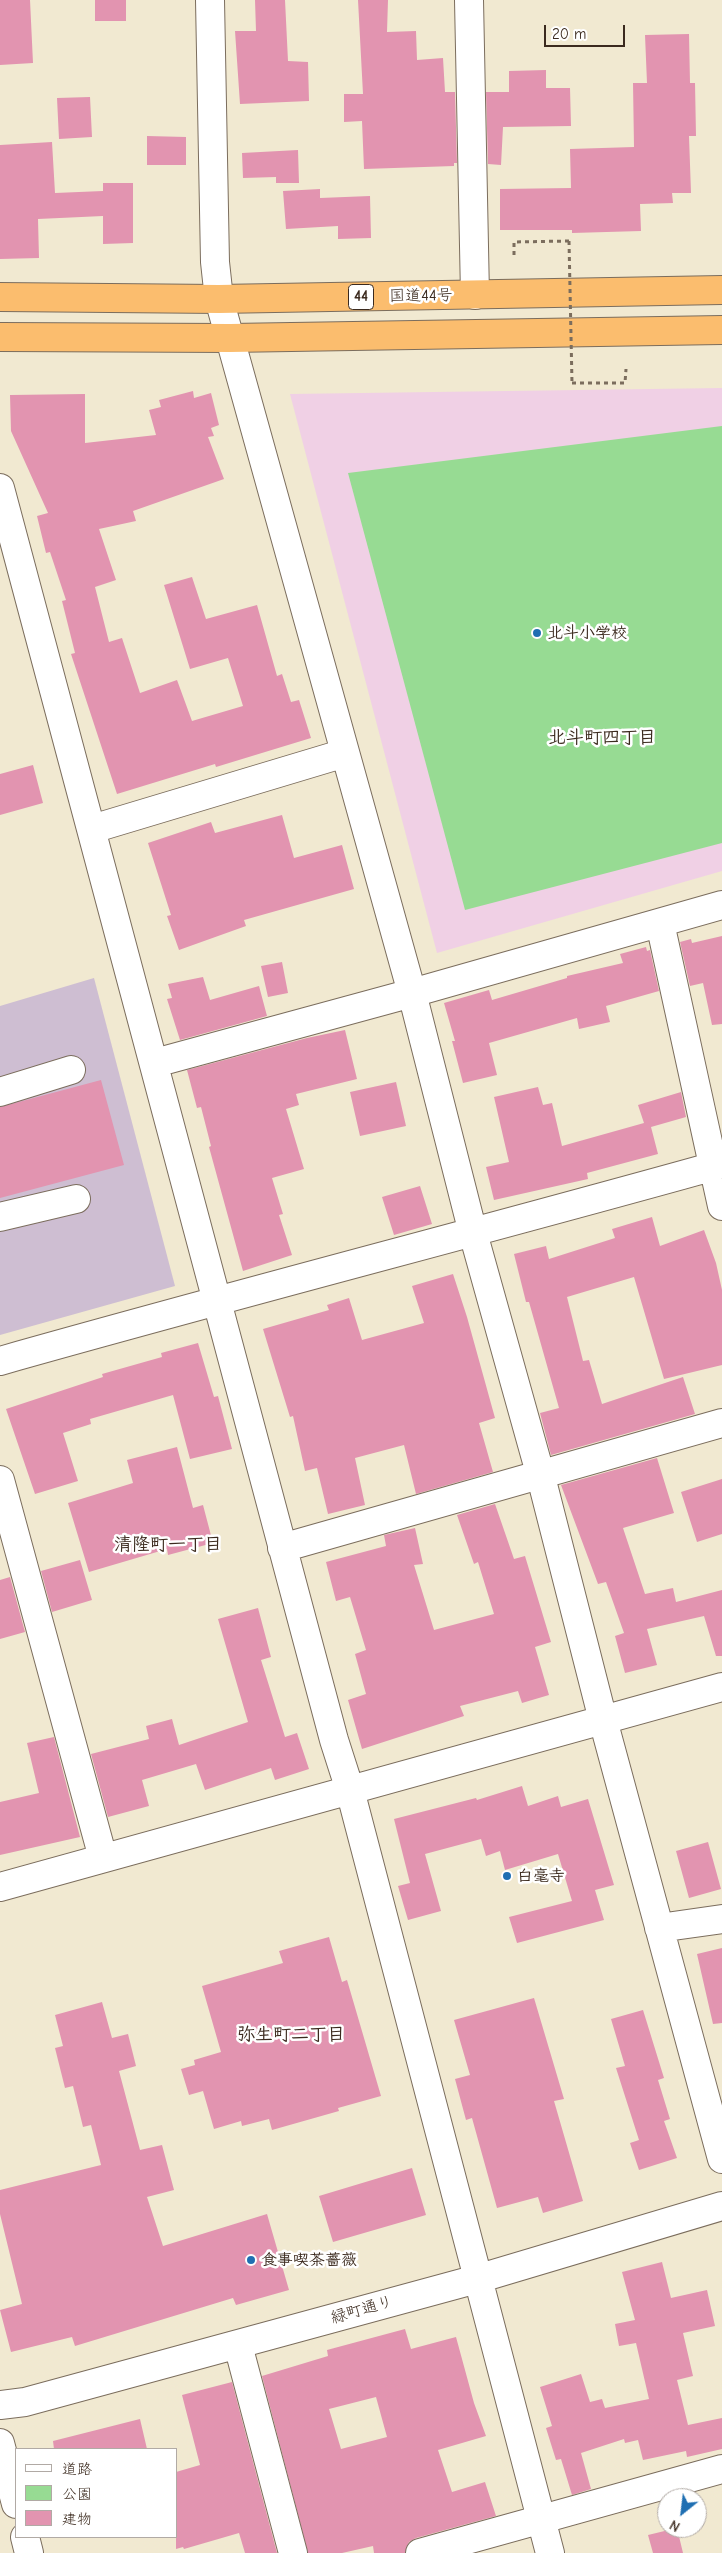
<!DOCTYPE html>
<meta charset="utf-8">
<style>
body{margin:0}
#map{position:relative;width:722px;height:2553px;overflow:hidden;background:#f1e9d1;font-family:"Comic Neue","Klee One",sans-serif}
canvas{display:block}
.legend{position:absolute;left:15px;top:2448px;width:162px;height:90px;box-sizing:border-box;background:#fff;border:1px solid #b1aaa5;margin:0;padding:6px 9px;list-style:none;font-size:15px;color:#3b2a1e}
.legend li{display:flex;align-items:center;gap:10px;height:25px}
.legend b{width:25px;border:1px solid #b1aaa5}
.north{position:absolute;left:657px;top:2488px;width:50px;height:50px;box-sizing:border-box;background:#fff;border:1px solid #b1aaa5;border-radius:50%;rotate:209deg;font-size:14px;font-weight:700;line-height:20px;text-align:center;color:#3b2a1e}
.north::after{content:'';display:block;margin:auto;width:18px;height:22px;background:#1f6fb2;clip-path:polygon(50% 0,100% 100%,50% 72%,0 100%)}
.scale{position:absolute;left:544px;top:25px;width:81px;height:22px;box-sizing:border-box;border:2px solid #3b2a1e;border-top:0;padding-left:6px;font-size:15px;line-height:18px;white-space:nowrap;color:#3b2a1e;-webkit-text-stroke:4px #fff;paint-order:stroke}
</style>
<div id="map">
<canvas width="722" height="2553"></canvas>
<ul class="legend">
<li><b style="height:6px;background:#fff"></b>道路</li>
<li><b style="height:14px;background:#97db93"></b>公園</li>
<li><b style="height:14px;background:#e294b0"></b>建物</li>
</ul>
<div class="north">N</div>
<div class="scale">20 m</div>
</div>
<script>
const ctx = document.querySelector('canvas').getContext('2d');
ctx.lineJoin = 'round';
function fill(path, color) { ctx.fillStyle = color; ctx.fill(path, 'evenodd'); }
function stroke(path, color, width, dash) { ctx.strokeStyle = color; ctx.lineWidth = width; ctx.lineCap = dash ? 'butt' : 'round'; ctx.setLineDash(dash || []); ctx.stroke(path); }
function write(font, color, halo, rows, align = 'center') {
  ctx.font = font + ' "Comic Neue","Klee One",sans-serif'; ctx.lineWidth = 5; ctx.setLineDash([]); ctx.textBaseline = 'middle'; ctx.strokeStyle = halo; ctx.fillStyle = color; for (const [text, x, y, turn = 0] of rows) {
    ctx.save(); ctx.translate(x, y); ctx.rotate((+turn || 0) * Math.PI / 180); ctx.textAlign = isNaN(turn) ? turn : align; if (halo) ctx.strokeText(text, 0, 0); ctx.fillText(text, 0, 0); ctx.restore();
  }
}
fill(new Path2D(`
 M 722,388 L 722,871 L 437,953 L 290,394 Z`), '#f0d0e5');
fill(new Path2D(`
 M 94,978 L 175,1286 L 0,1335 L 0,1006 Z`), '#cebed2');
fill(new Path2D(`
 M 722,426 L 722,843 L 465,910 L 348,473 Z`), '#97db93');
fill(new Path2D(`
 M 0,0 L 30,0 L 33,63 L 0,65 Z
 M 95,0 L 126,0 L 126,21 L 95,21 Z
 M 255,0 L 285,0 L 288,61 L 308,62 L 309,101 L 240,104 L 235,31 L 256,31 Z
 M 358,0 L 388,0 L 387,32 L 416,31 L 417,60 L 443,58 L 445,92 L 455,92 L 457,163 L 454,163 L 454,166 L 364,169 L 362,121 L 344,122 L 344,94 L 363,94 Z
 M 689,34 L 690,83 L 695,83 L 696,136 L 689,136 L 691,193 L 672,193 L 673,203 L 640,204 L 641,231 L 572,233 L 572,230 L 500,230 L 500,189 L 571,188 L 570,149 L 634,147 L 633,83 L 647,83 L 645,35 Z
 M 546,70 L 546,88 L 570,88 L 571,126 L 503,127 L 501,165 L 488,164 L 486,92 L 509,92 L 509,71 Z
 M 90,97 L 92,137 L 59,139 L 57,98 Z
 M 147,136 L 186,137 L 186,165 L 147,165 Z
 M 52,142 L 55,193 L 103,191 L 103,183 L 133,183 L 133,243 L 103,244 L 103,216 L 38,219 L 39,258 L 0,259 L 0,145 Z
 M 298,150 L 299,183 L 276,183 L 276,177 L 243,178 L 242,153 Z
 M 320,189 L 320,198 L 370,196 L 371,238 L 338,239 L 338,226 L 286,229 L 283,191 Z
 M 193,391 L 194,398 L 211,393 L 219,425 L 211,428 L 214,436 L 208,437 L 224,479 L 133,511 L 136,521 L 99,529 L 116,580 L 95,587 L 109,642 L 122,638 L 140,693 L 177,680 L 192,721 L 243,706 L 228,658 L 190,669 L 164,585 L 192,577 L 206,619 L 257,605 L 277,676 L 282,674 L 291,702 L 299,700 L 311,738 L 216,767 L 215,764 L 117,794 L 71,654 L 75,653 L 62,601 L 66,600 L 50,552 L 46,553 L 37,516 L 48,513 L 11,431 L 10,395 L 85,394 L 85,443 L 156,435 L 149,410 L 161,407 L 159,400 Z
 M 33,765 L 43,803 L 0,815 L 0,774 Z
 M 282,815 L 294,858 L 342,845 L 354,889 L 244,920 L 246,926 L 179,950 L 167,916 L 171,915 L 148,843 L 211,822 L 215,833 Z
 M 722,936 L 722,1024 L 712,1025 L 703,983 L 690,986 L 680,942 L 691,939 L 692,943 Z
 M 646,947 L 647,951 L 650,950 L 659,991 L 606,1006 L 610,1022 L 579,1029 L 577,1018 L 489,1043 L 497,1075 L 463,1083 L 452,1041 L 455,1041 L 444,1003 L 489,990 L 492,1000 L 567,978 L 567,976 L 623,963 L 620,954 Z
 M 282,962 L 288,993 L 268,997 L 261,966 Z
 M 203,977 L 210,1000 L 259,986 L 267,1016 L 180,1040 L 167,999 L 172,998 L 168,984 Z
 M 345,1030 L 357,1079 L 296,1094 L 299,1105 L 286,1109 L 304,1169 L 272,1178 L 283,1214 L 279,1215 L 292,1255 L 243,1271 L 209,1147 L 211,1146 L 201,1107 L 197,1108 L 187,1070 L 307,1038 Z
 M 101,1080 L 124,1165 L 0,1198 L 0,1107 Z
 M 396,1082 L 406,1126 L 360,1136 L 350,1092 Z
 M 538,1087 L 543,1105 L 552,1103 L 562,1146 L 644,1123 L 638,1105 L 681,1092 L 686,1117 L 651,1127 L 658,1154 L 587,1173 L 588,1179 L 494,1200 L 486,1167 L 509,1162 L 494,1097 Z
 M 420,1186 L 432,1224 L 394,1235 L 382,1197 Z
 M 652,1217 L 660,1246 L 704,1230 L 716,1263 L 722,1290 L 722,1365 L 664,1379 L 634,1277 L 567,1297 L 583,1361 L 589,1360 L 602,1404 L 683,1377 L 695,1414 L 551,1455 L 540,1413 L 559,1408 L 529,1302 L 526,1302 L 514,1254 L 546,1246 L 549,1259 L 615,1238 L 612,1229 Z
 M 453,1274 L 467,1317 L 495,1418 L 479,1423 L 493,1472 L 416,1494 L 404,1445 L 355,1458 L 365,1505 L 328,1514 L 317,1468 L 305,1471 L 293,1416 L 290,1417 L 263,1329 L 329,1310 L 327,1305 L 349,1298 L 362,1340 L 424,1323 L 412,1286 Z
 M 198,1343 L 214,1397 L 218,1396 L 232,1449 L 190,1459 L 173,1395 L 90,1419 L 91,1424 L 63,1433 L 78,1481 L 35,1494 L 6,1409 L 103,1377 L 102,1374 L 162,1357 L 161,1353 Z
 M 177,1447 L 193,1508 L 203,1505 L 213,1543 L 168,1555 L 167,1549 L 89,1572 L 68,1503 L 133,1483 L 127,1460 Z
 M 657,1458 L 674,1513 L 623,1528 L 645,1594 L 673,1588 L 676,1602 L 722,1590 L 722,1656 L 716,1656 L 704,1616 L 647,1629 L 657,1665 L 625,1673 L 615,1636 L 624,1633 L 606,1582 L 598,1584 L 561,1485 Z
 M 722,1479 L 722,1534 L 697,1542 L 681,1492 Z
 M 495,1504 L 514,1559 L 525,1556 L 551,1642 L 535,1647 L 549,1695 L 522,1703 L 518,1691 L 460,1706 L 464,1716 L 362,1749 L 348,1700 L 366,1694 L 355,1654 L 366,1650 L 350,1597 L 336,1601 L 326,1562 L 386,1546 L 384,1535 L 415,1528 L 423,1564 L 414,1565 L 434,1630 L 494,1614 L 478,1562 L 474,1564 L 457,1515 Z
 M 80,1560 L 92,1600 L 52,1612 L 41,1571 Z
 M 10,1577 L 25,1632 L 0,1639 L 0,1580 Z
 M 258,1608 L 271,1657 L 261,1660 L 285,1737 L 297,1733 L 309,1769 L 275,1780 L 271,1768 L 205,1790 L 196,1764 L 142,1780 L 149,1806 L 108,1817 L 91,1754 L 149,1739 L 146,1726 L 172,1719 L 179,1745 L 248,1722 L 218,1619 Z
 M 54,1737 L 80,1837 L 0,1855 L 0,1802 L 39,1793 L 27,1743 Z
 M 522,1786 L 528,1806 L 558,1796 L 561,1807 L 588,1799 L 614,1885 L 595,1890 L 604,1920 L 517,1943 L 509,1917 L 572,1901 L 558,1854 L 505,1870 L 500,1851 L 486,1856 L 481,1839 L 425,1854 L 441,1911 L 408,1920 L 398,1886 L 410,1883 L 394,1819 L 476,1798 L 477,1800 Z
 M 708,1842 L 721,1889 L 689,1898 L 676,1851 Z
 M 329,1937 L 342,1982 L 347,1980 L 381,2096 L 338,2108 L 339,2111 L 272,2130 L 269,2119 L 242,2126 L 241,2121 L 214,2129 L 203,2091 L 189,2095 L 181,2069 L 195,2065 L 194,2060 L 221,2052 L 202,1986 L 283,1963 L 279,1951 Z
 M 722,1948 L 722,2023 L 713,2024 L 697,1954 Z
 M 534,1998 L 564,2099 L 554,2101 L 583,2201 L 543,2213 L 538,2197 L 497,2208 L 472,2118 L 466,2120 L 455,2079 L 470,2075 L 454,2020 Z
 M 102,2002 L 112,2038 L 128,2034 L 136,2066 L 119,2071 L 140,2150 L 162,2145 L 174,2190 L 147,2197 L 163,2246 L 267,2214 L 289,2290 L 236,2305 L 233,2298 L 75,2346 L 72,2337 L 11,2352 L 0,2310 L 22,2304 L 0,2214 L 0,2190 L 101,2165 L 91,2125 L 83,2127 L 73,2086 L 65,2088 L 55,2048 L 63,2046 L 55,2015 Z
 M 643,2010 L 664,2078 L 658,2080 L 670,2119 L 664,2121 L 677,2158 L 639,2170 L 630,2143 L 639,2140 L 616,2068 L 625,2066 L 611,2019 Z
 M 412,2168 L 426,2215 L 333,2242 L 319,2196 Z
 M 662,2262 L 671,2298 L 707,2290 L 715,2326 L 683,2333 L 693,2376 L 677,2380 L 688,2425 L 722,2418 L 722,2449 L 687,2457 L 686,2451 L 643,2460 L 638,2440 L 625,2443 L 624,2439 L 581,2453 L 591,2489 L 572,2495 L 561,2459 L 556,2460 L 546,2428 L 552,2426 L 540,2387 L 581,2374 L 590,2402 L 602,2399 L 605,2408 L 649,2399 L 636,2343 L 619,2346 L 615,2324 L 635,2320 L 622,2272 Z
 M 405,2329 L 411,2349 L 456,2337 L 474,2403 L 486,2436 L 438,2450 L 452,2492 L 485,2482 L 496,2516 L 416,2538 L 409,2542 L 405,2553 L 374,2553 L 373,2546 L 342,2553 L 308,2553 L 262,2376 L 328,2356 L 327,2350 ZM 376,2397 L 387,2437 L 341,2449 L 329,2409 Z
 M 232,2382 L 277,2553 L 245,2553 L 239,2533 L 184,2549 L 183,2547 L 176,2549 L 176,2472 L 200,2465 L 182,2395 Z
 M 140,2419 L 147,2449 L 54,2449 L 53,2441 Z
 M 677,2528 L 683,2553 L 653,2553 L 648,2535 Z`), '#e294b0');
const minor = new Path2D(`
 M 210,0 L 215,262 L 219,299 L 412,993 L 473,1233 L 540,1473 L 603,1720 L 722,2159
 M 469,0 L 475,295
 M 0,488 C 112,905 222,1323 334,1740 L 350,1790 L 550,2553
 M 92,829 L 345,753
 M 660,923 L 722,1206
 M 155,1063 L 412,993 L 722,905
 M 0,1092 L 71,1070
 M 0,1217 L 76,1199
 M 0,1361 C 240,1293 482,1231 722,1164
 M 0,1480 L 103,1858
 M 282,1548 L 722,1423
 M 0,1887 L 722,1687
 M 659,1928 L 722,1919
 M 238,2345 L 293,2553
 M 0,2405 L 25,2402 L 477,2279 L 722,2206
 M 0,2443 L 16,2504
 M 25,2537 L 29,2553
 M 420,2553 L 722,2469`);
const highway = new Path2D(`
 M 0,297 L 219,299 L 722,290
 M 0,337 L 230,338 L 722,330`);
stroke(minor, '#7b6d5d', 30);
stroke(highway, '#7b6d5d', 30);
stroke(new Path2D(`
 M 514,255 L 514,242 L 569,241
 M 572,383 L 625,383 L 626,369`), '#7b6d5d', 3, [4, 4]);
stroke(minor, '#fff', 28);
stroke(highway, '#fbbd6e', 28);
stroke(new Path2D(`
 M 569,241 L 572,383`), '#7b6d5d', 3, [4, 4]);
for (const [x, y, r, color] of [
 [537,633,5,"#1f6fb2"],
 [507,1876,5,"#1f6fb2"],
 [251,2260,5,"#1f6fb2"]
]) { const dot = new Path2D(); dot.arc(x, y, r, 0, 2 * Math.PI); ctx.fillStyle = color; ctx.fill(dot); stroke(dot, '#fff', 2); }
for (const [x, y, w] of [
 [361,297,25]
]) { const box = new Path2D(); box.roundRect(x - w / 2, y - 12.5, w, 25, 4); ctx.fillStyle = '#fff'; ctx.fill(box); stroke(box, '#3b2a1e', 1); }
write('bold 15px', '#3b2a1e', null, [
 ["44",361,297]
]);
write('16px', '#3b2a1e', '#fff', [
 ["国道44号",421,296,-1],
 ["緑町通り",362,2310,-16]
]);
write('bold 16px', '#3b2a1e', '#fff', [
 ["北斗小学校",547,633],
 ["白毫寺",517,1876],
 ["食事喫茶薔薇",261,2260]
], 'left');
write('bold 18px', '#3b2a1e', '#fff', [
 ["北斗町四丁目",602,738],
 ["清隆町一丁目",168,1545],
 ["弥生町二丁目",291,2035]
]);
</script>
